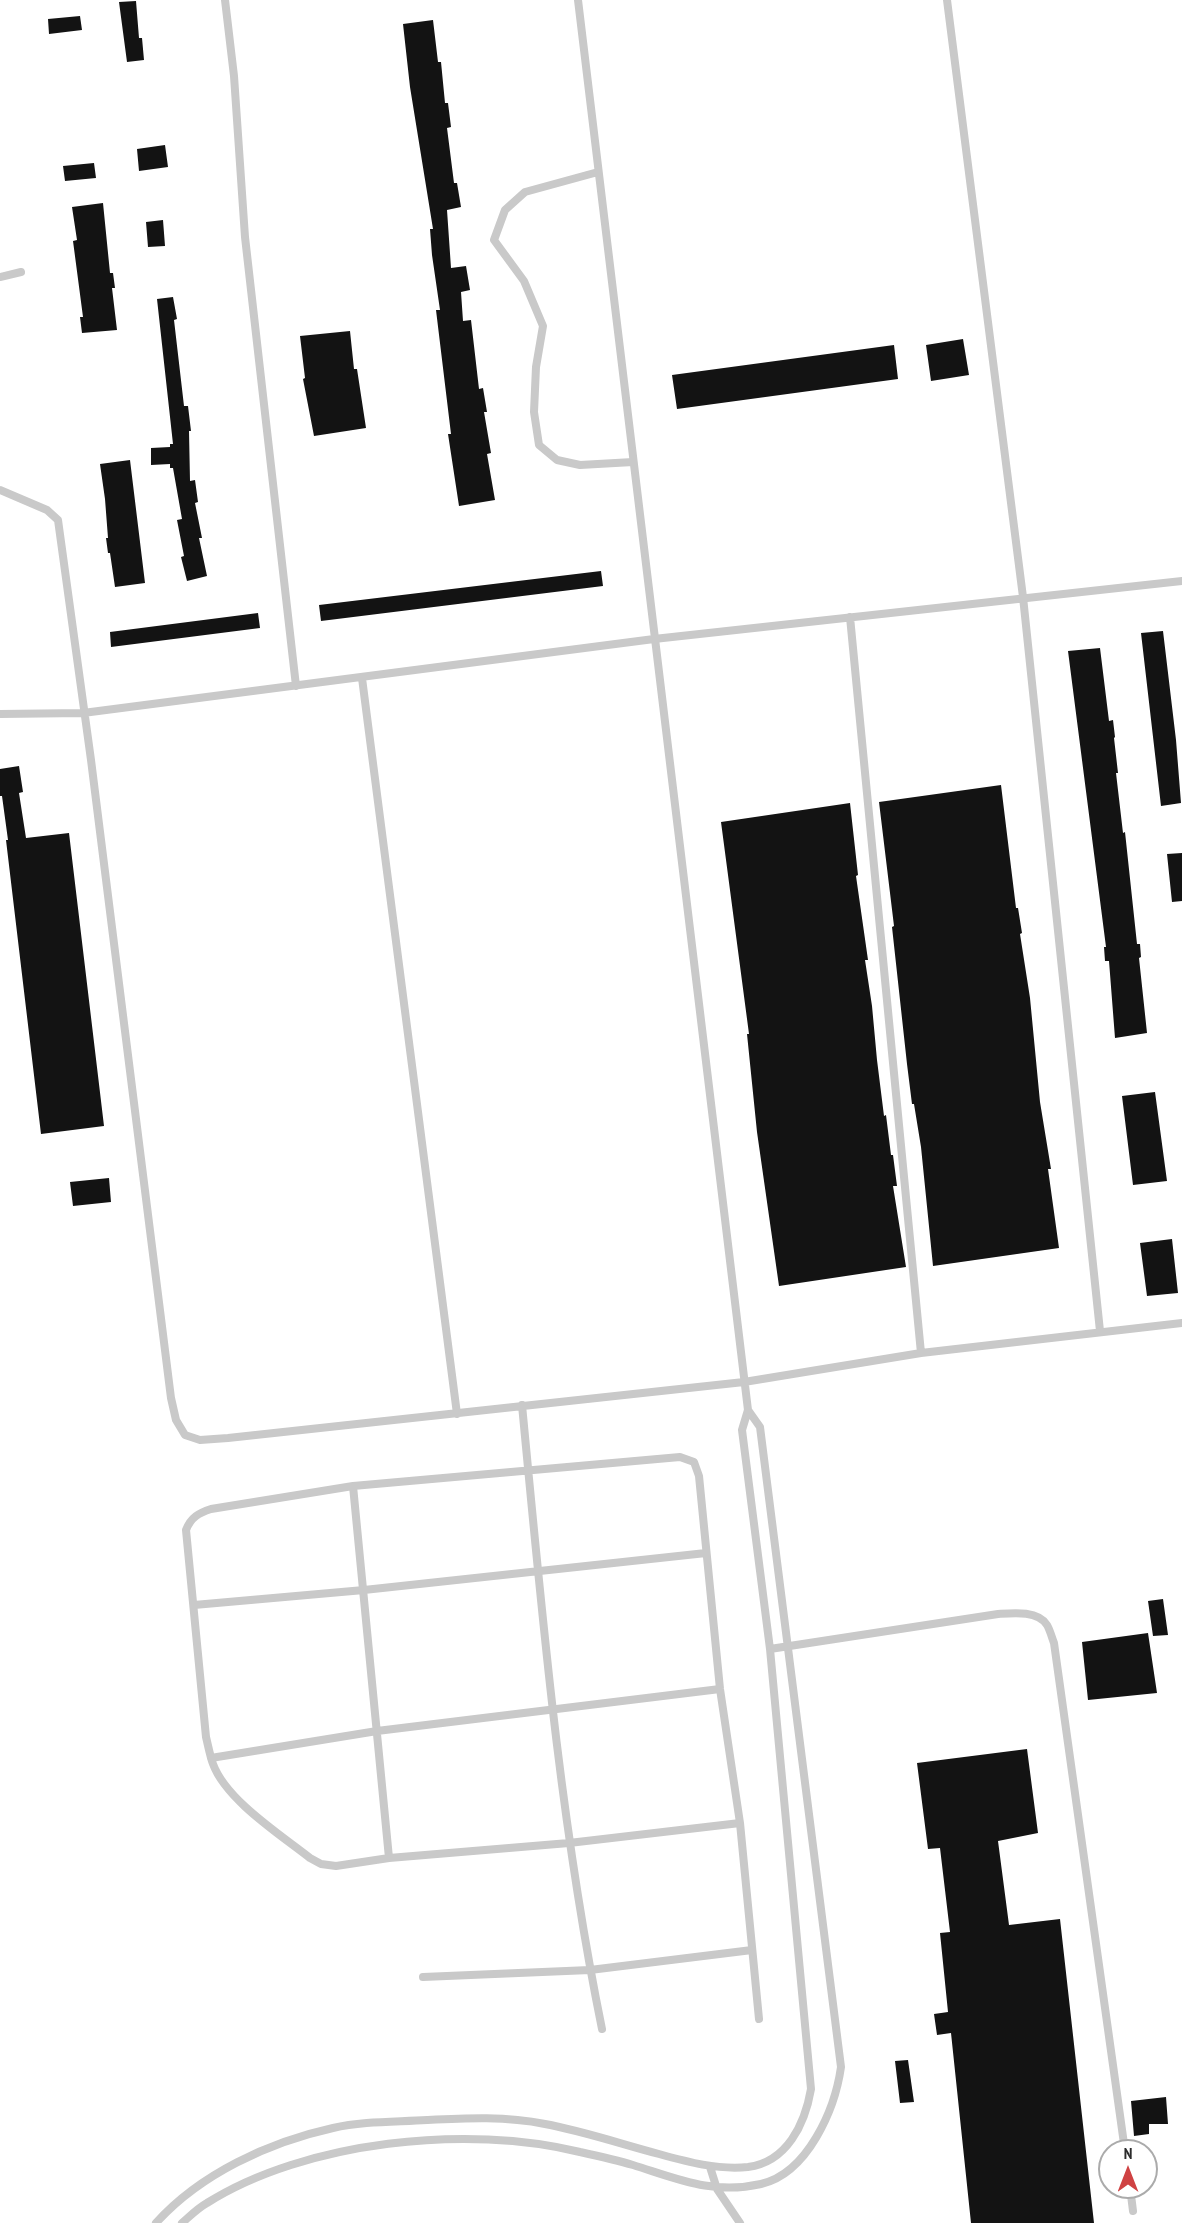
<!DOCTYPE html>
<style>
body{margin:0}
#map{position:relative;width:1182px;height:2223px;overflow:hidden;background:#fff;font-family:"PT Sans Narrow",sans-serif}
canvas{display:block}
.north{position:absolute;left:1098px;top:2139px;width:60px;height:60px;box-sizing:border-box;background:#fff;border:2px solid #ababab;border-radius:50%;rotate:0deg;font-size:16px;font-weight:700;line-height:24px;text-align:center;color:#2c2c2c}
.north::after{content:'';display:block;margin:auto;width:21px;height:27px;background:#cf4243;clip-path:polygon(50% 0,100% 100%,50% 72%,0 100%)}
</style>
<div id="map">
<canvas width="1182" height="2223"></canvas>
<div class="north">N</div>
</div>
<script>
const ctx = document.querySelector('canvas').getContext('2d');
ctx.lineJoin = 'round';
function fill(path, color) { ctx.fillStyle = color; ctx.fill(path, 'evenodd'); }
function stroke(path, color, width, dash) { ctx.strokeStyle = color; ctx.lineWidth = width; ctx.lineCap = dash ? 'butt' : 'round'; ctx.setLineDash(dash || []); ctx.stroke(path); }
fill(new Path2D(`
 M 136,1 L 139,38 L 142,38 L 144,60 L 127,62 L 119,2 Z
 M 80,16 L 82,30 L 49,34 L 48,19 Z
 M 433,20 L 438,62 L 441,62 L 445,103 L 448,103 L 451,127 L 447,128 L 454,183 L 457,183 L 461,207 L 447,210 L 451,268 L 466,266 L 470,290 L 461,292 L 463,321 L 471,320 L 479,389 L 483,388 L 487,412 L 484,412 L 491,453 L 487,454 L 495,500 L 459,506 L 448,434 L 451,434 L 436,310 L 440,310 L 432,255 L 430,229 L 433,229 L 410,87 L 403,24 Z
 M 165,145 L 168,167 L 139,171 L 137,149 Z
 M 94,163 L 96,178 L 65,181 L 63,166 Z
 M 103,203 L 110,273 L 113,273 L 115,288 L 112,288 L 117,330 L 82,333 L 80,317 L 83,317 L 73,241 L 77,240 L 72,207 Z
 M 163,220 L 165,246 L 148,247 L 146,222 Z
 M 173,297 L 177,319 L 174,320 L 184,406 L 188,406 L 191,431 L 189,431 L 190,481 L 195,480 L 198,502 L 195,503 L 202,538 L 199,538 L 207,576 L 187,581 L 181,557 L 184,556 L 177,520 L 182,519 L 173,468 L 170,468 L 170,464 L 151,465 L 151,448 L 170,447 L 170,444 L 173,444 L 157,299 Z
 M 350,331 L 354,369 L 357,369 L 366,428 L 314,436 L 303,379 L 305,378 L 300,336 Z
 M 963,339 L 969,375 L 931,381 L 926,345 Z
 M 894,345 L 898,379 L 677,409 L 672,375 Z
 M 130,460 L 145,583 L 115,587 L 110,553 L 108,553 L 106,538 L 108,538 L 105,499 L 100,464 Z
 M 601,571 L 603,586 L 321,621 L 319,605 Z
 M 258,613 L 260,628 L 111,647 L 110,632 Z
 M 1163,631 L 1176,740 L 1181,803 L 1161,806 L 1141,633 Z
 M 1100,648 L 1109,721 L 1113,720 L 1115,737 L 1114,738 L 1118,773 L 1116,773 L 1123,833 L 1125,832 L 1137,944 L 1140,944 L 1141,957 L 1139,958 L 1147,1033 L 1115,1038 L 1109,961 L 1105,961 L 1104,947 L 1106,947 L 1068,651 Z
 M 19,766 L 23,792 L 19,793 L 26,838 L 69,833 L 104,1126 L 41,1134 L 6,840 L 8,840 L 2,796 L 0,796 L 0,769 Z
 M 1001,785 L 1016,908 L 1018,908 L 1022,933 L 1020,934 L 1030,998 L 1040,1102 L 1051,1169 L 1048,1169 L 1059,1248 L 933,1266 L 921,1147 L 914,1104 L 912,1104 L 907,1064 L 892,927 L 894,926 L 879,802 Z
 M 850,803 L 858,875 L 856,876 L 868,960 L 865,960 L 872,1006 L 877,1060 L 884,1116 L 886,1115 L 891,1155 L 893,1155 L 897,1186 L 893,1186 L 906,1267 L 779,1286 L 757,1132 L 747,1034 L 749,1034 L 721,822 Z
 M 1182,853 L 1182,901 L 1172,902 L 1167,854 Z
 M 1155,1092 L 1167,1181 L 1133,1185 L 1122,1096 Z
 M 109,1178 L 111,1202 L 73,1206 L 70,1182 Z
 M 1172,1239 L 1178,1293 L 1147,1296 L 1140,1243 Z
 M 1163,1599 L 1168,1635 L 1153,1636 L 1148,1601 Z
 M 1148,1633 L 1157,1693 L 1088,1700 L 1082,1642 Z
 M 1027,1749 L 1038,1833 L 998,1841 L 1009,1925 L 1060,1919 L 1094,2223 L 971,2223 L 951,2033 L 937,2035 L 934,2014 L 948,2012 L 940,1933 L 950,1932 L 940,1848 L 928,1849 L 917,1763 Z
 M 908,2060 L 914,2102 L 900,2103 L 895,2061 Z
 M 1166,2097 L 1168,2124 L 1149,2124 L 1149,2134 L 1134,2136 L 1131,2101 Z`), '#131313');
stroke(new Path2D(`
 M 225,0 L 234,76 L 245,237 L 296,686
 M 947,0 L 1023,597 L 1100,1331
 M 598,172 L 525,192 L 505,210 L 494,240 L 524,281 L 543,326 L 536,367 L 534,412 L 539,445 L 557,460 L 580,465 L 633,462
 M 0,277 L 21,272
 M 0,490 L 47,510 L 58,520 L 91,760 L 171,1398 L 176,1420 L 185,1435 L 200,1440 L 228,1438 L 744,1382 L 921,1353 L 1182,1323
 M 850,617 L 921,1353
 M 362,678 L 457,1414
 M 0,714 L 83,713 L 654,639 L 1182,581
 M 522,1405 C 542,1614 560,1823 602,2029
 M 353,1486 L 389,1858
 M 194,1605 L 364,1590 L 706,1553
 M 770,1649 L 998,1614 C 1012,1613 1038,1610 1047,1625 C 1050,1630 1052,1638 1054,1643 L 1125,2151
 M 211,1758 L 377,1731 L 720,1689
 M 740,1823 L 569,1843 L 389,1858 L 336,1866 L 321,1864 L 310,1858 C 281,1835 226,1800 213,1764 C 210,1756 208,1745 206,1737 L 186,1530 C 191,1517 199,1513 211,1509 L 353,1486 L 680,1457 L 694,1462 L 699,1476 L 720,1689 L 740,1823 L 759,2019
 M 423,1977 L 590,1970 L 752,1950
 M 710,2167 L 717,2189 L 740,2223
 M 1130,2187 L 1133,2211
 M 156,2223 C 200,2174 269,2142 333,2128 C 363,2121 396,2122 427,2120 C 467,2118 506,2116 545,2124 C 583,2131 621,2144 659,2154 C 688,2162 717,2170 748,2167 C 787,2162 805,2124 811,2089 L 770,1649 L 742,1430 L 748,1410 L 578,0
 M 182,2223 C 190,2216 198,2208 207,2203 C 305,2141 468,2124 580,2152 C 598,2156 616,2160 633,2165 C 678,2179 713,2195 761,2184 C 808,2173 835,2109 841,2067 L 760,1427 L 748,1410`), '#c9c9c9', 8);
</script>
